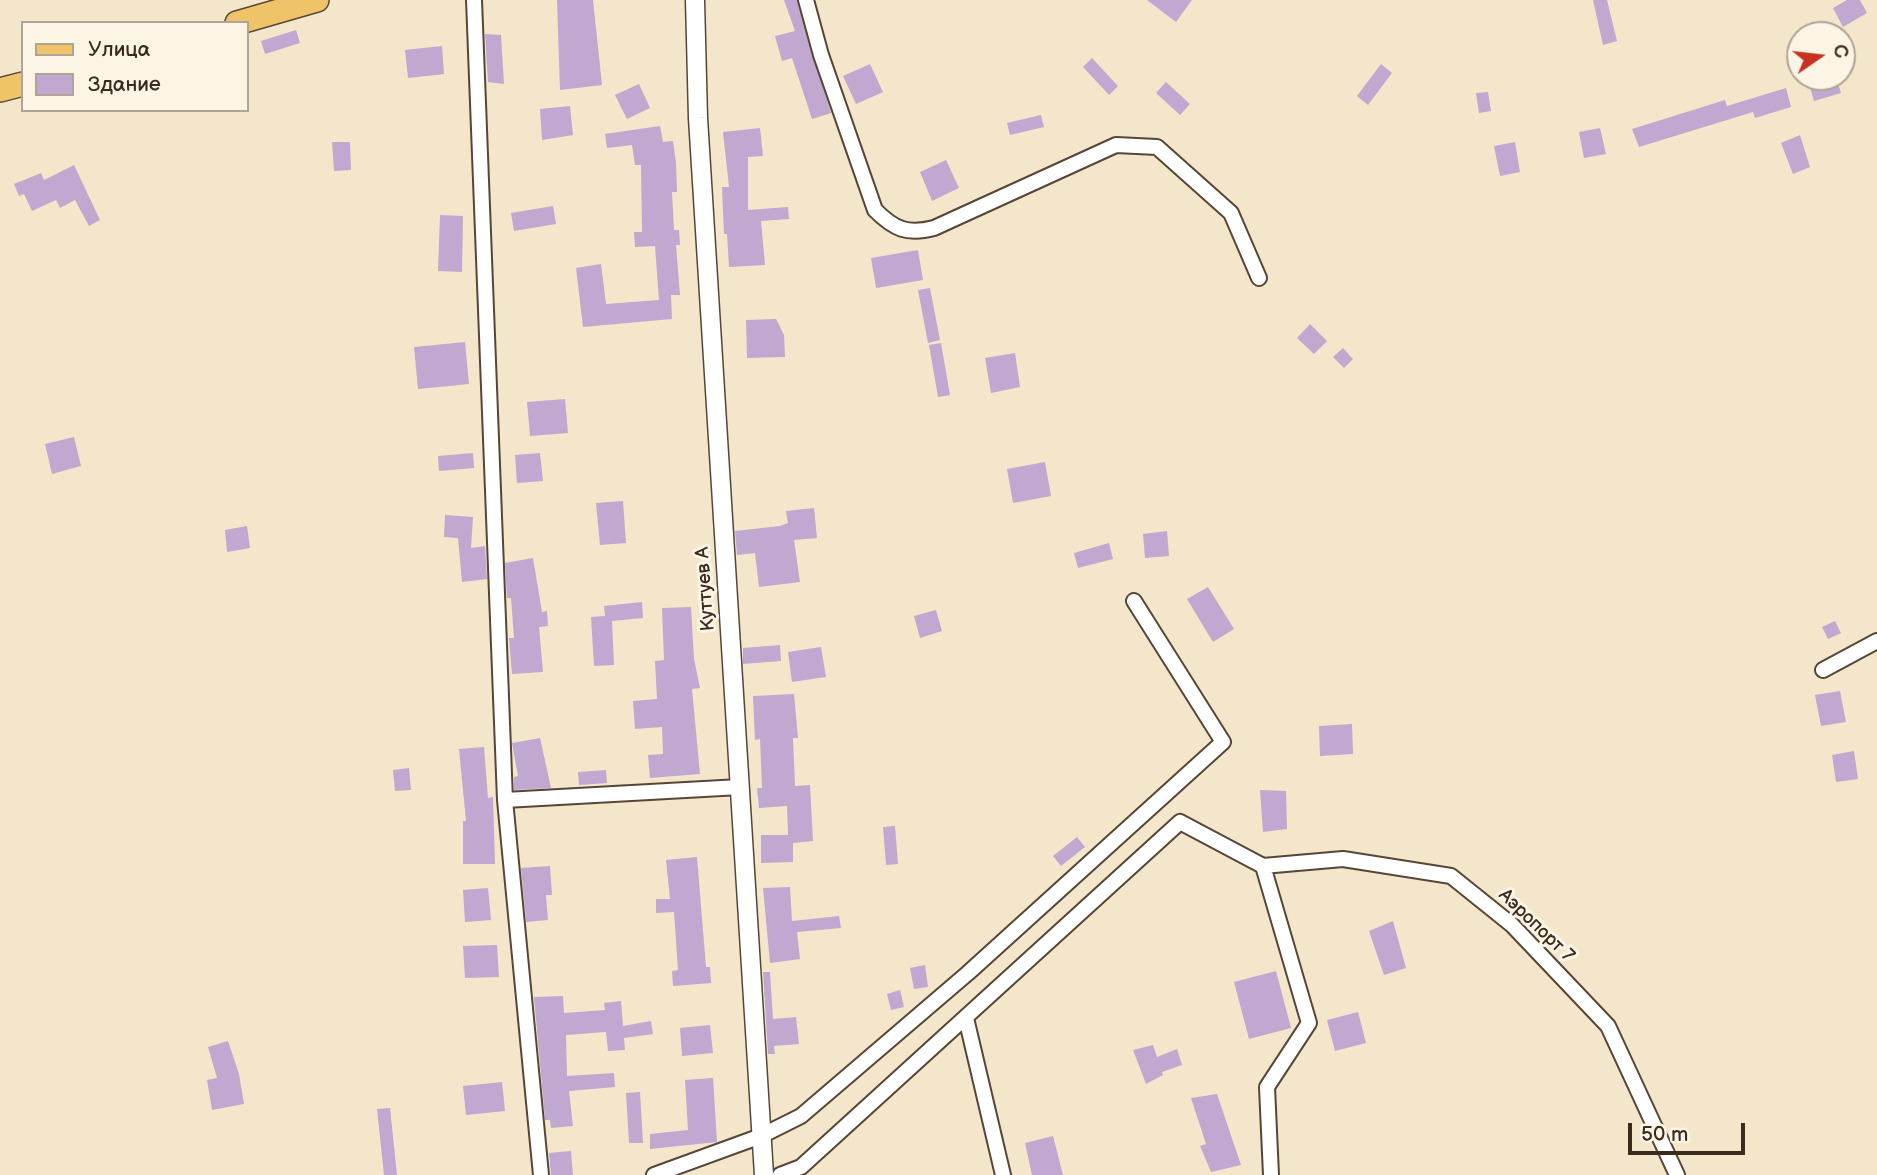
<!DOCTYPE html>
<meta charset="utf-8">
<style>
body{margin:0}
#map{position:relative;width:1877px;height:1175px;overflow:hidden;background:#f3e6ca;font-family:"Balsamiq Sans",sans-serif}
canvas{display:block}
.legend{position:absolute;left:21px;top:21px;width:228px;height:91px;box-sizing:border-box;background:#fcf5e5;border:2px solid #afa495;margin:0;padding:9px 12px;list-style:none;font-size:21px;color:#3b2a1e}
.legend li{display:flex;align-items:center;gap:14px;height:35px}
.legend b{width:35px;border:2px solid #afa495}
.north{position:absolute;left:1786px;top:21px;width:70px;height:70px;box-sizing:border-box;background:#fcf5e5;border:2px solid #afa495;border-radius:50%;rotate:76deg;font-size:19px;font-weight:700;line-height:28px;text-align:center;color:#3b2a1e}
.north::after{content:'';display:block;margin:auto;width:24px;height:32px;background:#c8321e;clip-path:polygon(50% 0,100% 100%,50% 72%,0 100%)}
.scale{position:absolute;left:1628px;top:1123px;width:117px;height:32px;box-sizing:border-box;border:4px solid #3b2a1e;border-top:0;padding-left:9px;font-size:21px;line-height:24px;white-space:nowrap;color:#3b2a1e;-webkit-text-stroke:5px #fcf5e5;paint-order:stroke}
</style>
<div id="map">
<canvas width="1877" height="1175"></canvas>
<ul class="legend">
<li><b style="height:9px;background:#efc469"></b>Улица</li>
<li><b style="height:19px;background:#c0a8d0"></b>Здание</li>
</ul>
<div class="north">С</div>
<div class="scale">50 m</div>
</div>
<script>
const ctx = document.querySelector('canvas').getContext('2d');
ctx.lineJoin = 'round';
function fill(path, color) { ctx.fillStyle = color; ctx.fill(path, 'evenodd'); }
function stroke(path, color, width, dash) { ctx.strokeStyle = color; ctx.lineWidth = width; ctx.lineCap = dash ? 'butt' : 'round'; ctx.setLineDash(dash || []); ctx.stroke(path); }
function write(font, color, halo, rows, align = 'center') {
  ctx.font = font + ' "Balsamiq Sans",sans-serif'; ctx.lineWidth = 6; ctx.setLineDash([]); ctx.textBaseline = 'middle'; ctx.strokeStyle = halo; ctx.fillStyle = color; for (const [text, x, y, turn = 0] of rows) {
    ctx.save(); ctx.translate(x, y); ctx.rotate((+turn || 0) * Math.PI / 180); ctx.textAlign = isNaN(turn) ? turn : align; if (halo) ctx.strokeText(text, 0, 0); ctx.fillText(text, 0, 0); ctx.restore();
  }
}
fill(new Path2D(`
 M 557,0 L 593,0 L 602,85 L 560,90 Z
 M 784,0 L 797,0 L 831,113 L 812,119 L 792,58 L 782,61 L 775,36 L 795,31 Z
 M 1147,0 L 1192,0 L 1176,22 Z
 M 1593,0 L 1607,0 L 1617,41 L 1603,45 Z
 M 1847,0 L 1860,0 L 1867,13 L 1843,27 L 1833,8 Z
 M 296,30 L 300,43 L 265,54 L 261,41 Z
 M 485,34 L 501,35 L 504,84 L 488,82 Z
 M 442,46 L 444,74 L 408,78 L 405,50 Z
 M 1092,58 L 1118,86 L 1109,95 L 1083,67 Z
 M 870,64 L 883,92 L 856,104 L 843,76 Z
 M 1381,64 L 1392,73 L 1368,105 L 1357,96 Z
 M 1821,77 L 1836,77 L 1841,93 L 1814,101 L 1808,81 Z
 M 1166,82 L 1190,104 L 1180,115 L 1156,93 Z
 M 639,84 L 650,108 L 627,119 L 615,95 Z
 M 1786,88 L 1791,107 L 1755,118 L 1753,112 L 1639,147 L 1632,129 L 1725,100 L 1727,106 Z
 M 1488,92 L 1491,111 L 1479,113 L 1476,93 Z
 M 570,106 L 573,135 L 542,140 L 540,109 Z
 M 1041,115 L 1044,127 L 1010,135 L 1007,123 Z
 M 660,126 L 663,142 L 673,141 L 676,163 L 677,192 L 672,192 L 674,230 L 679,230 L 680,245 L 676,245 L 680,295 L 671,295 L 672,319 L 583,327 L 576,268 L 601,264 L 606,304 L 659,300 L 655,246 L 635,247 L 634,232 L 642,232 L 641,165 L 635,165 L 632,145 L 607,148 L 605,134 Z
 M 760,128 L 763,156 L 748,157 L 748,210 L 788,207 L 789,219 L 761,221 L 765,265 L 729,267 L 727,234 L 724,234 L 722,187 L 729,187 L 723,132 Z
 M 1600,128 L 1606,154 L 1584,158 L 1579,132 Z
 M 1800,135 L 1810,167 L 1793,174 L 1781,143 Z
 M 332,142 L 350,142 L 351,170 L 334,171 Z
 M 1515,142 L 1520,172 L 1500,176 L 1494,146 Z
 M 946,160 L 959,188 L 932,201 L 920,172 Z
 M 74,165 L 100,220 L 89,226 L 75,200 L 60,208 L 56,200 L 32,211 L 24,194 L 19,196 L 14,184 L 41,173 L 44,180 Z
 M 553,206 L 556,224 L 514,231 L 511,213 Z
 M 440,215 L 463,216 L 462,272 L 438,271 Z
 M 918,250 L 923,280 L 876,288 L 871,258 Z
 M 930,288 L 940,340 L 928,343 L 918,290 Z
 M 776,319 L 784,335 L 785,357 L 747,358 L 746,320 Z
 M 1310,324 L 1327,341 L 1314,354 L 1297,338 Z
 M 465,342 L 469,384 L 418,389 L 414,347 Z
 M 941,343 L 950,395 L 938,397 L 929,345 Z
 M 1343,348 L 1353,359 L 1344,368 L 1333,357 Z
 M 1015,353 L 1020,387 L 991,393 L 985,358 Z
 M 565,399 L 568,433 L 530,436 L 527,402 Z
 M 74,437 L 81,466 L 52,474 L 45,444 Z
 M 473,453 L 474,468 L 439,471 L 438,456 Z
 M 540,453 L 543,481 L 517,483 L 515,455 Z
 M 1045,462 L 1051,496 L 1013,503 L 1007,469 Z
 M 623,501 L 626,543 L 600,545 L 596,503 Z
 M 814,508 L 817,538 L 794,540 L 800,582 L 759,587 L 755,553 L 737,555 L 735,531 L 780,526 L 788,523 L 786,511 Z
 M 445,515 L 473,517 L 471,548 L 485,546 L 487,579 L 462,582 L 458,538 L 444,537 Z
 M 247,526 L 250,548 L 227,552 L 225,530 Z
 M 1167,531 L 1169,556 L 1145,558 L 1143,534 Z
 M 1109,543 L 1113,559 L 1078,568 L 1074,553 Z
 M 533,558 L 542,612 L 547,611 L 548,626 L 539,627 L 543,672 L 512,674 L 509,638 L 514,638 L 511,598 L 507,598 L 505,563 Z
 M 1208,587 L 1234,629 L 1213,642 L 1187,599 Z
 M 642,602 L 643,618 L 612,621 L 614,665 L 594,666 L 591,617 L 605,616 L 604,606 Z
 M 691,607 L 694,659 L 700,688 L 692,689 L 700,774 L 650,778 L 648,755 L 663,754 L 662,727 L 635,729 L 633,701 L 657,699 L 655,661 L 664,660 L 662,608 Z
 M 936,610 L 942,631 L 920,638 L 914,616 Z
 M 1835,621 L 1841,633 L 1828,639 L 1822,627 Z
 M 780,645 L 781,661 L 743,664 L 743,648 Z
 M 821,647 L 826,677 L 792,682 L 788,652 Z
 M 1840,691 L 1846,722 L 1821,726 L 1815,695 Z
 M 794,694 L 798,738 L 793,738 L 795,786 L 810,785 L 813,841 L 793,843 L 793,862 L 761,863 L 761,835 L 788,835 L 787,806 L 759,808 L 757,788 L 762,788 L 760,739 L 755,740 L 753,696 Z
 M 1352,724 L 1353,754 L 1320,756 L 1319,726 Z
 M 540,738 L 551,788 L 514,790 L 514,777 L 518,776 L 512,743 Z
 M 484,747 L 488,798 L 493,797 L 495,864 L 463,864 L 463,821 L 466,821 L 459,749 Z
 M 1854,751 L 1858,779 L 1836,782 L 1832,755 Z
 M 409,768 L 411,790 L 395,791 L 393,770 Z
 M 606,770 L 607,783 L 579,785 L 578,772 Z
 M 1260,790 L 1286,791 L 1287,829 L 1263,832 Z
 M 895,826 L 898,864 L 886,865 L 883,827 Z
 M 1077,837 L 1085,847 L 1061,866 L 1053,856 Z
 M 697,857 L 706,967 L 710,967 L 711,983 L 673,986 L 672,971 L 678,970 L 674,912 L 656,913 L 656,899 L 670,899 L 666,860 Z
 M 550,866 L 552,895 L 546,895 L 548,920 L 526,922 L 521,868 Z
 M 790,887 L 792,921 L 839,916 L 841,928 L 797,932 L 800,959 L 770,963 L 763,888 Z
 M 488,888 L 491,920 L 465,922 L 463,890 Z
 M 1393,921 L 1406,968 L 1384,975 L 1369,931 Z
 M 497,945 L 499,977 L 465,978 L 463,946 Z
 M 925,965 L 928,987 L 914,989 L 910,968 Z
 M 1276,971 L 1291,1028 L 1249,1039 L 1234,982 Z
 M 763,972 L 770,972 L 773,1019 L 796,1017 L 799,1044 L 774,1046 L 775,1054 L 768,1054 Z
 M 900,990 L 904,1007 L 891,1010 L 887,994 Z
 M 563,996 L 564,1013 L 605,1010 L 604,1003 L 621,1001 L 623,1026 L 651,1021 L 653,1034 L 624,1038 L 625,1050 L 608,1051 L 606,1032 L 566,1035 L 567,1076 L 614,1073 L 615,1087 L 569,1091 L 573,1126 L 551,1128 L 550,1120 L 545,1120 L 534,997 Z
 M 1358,1012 L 1366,1043 L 1335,1051 L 1327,1020 Z
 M 710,1025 L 713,1053 L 682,1056 L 680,1028 Z
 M 228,1041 L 239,1074 L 244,1104 L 212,1110 L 207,1080 L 217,1078 L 208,1047 Z
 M 1153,1045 L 1157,1057 L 1177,1049 L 1182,1065 L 1162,1072 L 1163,1075 L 1146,1084 L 1133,1050 Z
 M 713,1078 L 717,1142 L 650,1149 L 650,1134 L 688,1130 L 685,1080 Z
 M 502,1082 L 505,1111 L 466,1115 L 463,1086 Z
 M 640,1092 L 643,1143 L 629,1143 L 626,1093 Z
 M 1217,1094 L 1241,1165 L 1211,1172 L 1200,1146 L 1206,1144 L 1191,1098 Z
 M 390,1108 L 397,1175 L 384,1175 L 377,1109 Z
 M 1053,1136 L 1063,1175 L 1032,1175 L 1025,1143 Z
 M 571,1151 L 573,1175 L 551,1175 L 549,1153 Z`), '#c0a8d0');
const minor = new Path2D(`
 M 474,0 L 505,800
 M 806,0 L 821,55 L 875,210 C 894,229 907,235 934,228 L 1116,145 L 1157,147 L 1231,213 L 1259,278
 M 1823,670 L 1877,641
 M 1263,866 L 1343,859 L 1451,876 L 1512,925 L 1608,1026 L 1677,1175
 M 966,1018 L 1003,1175
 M 541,1175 L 505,800 L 740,787
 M 654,1175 L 761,1136 L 801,1116 L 968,973 L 1223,742 L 1134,601
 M 780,1175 L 801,1167 L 1180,822 L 1263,866 L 1309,1023 L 1267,1087 L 1271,1175`);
const tertiary = new Path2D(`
 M 695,0 L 698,118 L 764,1175`);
const primary = new Path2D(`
 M 237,23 L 317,0
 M 0,90 L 23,84`);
stroke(minor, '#574638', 18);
stroke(tertiary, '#574638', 21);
stroke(primary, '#574638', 26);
stroke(minor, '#fff', 14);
stroke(tertiary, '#fff', 18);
stroke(primary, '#efc469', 23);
write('19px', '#3b2a1e', '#fcf5e5', [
 ["Куттуев А",706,589,-94],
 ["Аэропорт 7",1536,926,44]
]);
</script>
